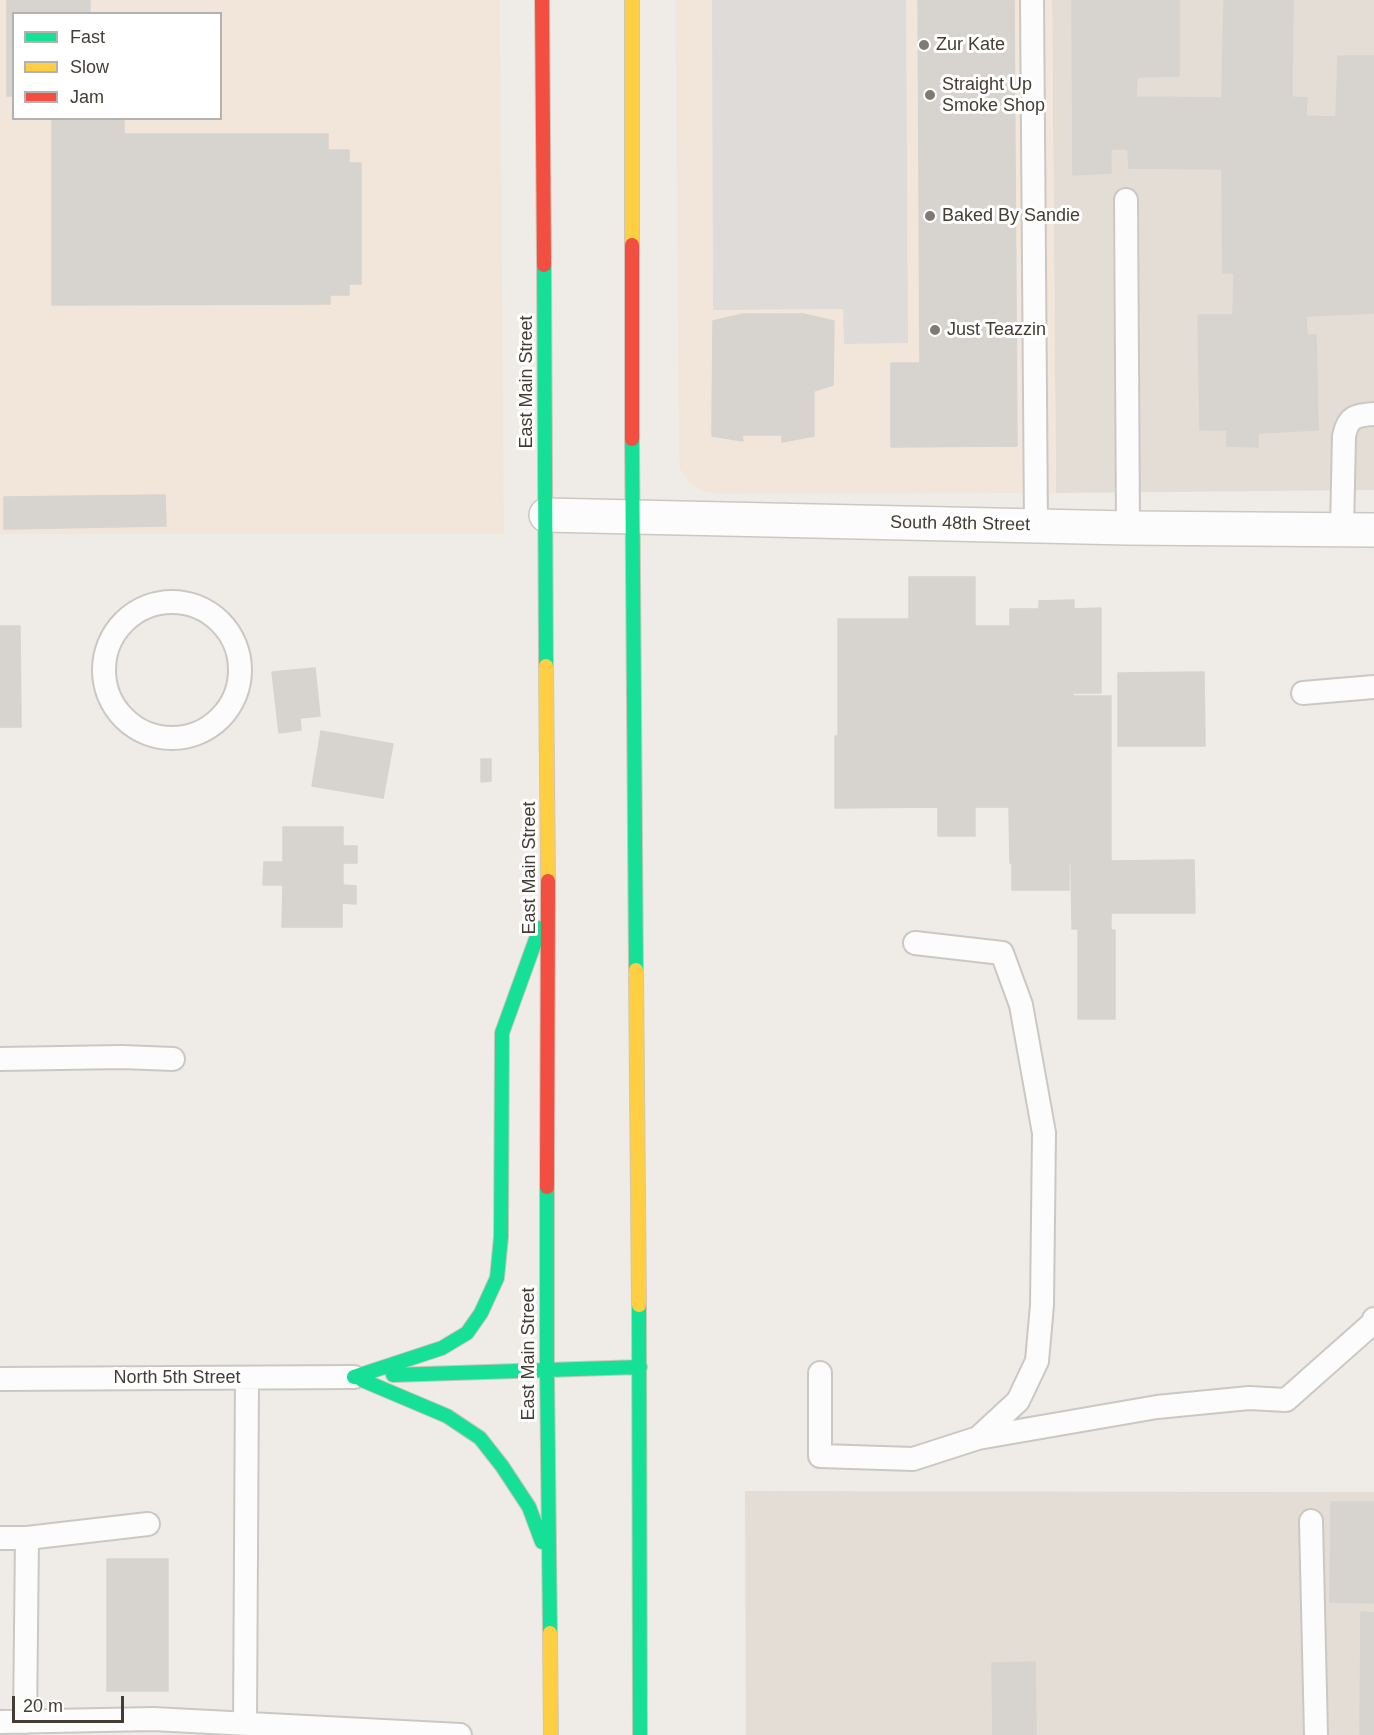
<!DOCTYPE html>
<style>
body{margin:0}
#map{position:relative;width:1374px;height:1735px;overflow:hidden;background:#efece8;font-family:Arial,sans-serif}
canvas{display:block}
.legend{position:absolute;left:12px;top:12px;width:210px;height:108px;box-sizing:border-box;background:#fff;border:2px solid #b4b1ae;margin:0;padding:8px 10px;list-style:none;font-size:18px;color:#443d35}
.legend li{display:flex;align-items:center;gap:12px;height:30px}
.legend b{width:30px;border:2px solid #b4b1ae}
.scale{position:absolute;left:12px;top:1696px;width:112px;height:27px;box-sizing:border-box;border:3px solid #443d35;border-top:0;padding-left:8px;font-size:18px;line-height:21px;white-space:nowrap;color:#443d35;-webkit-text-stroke:4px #fff;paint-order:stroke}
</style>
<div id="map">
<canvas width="1374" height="1735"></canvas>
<ul class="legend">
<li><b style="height:8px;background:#16e098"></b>Fast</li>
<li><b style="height:8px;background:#ffcf43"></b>Slow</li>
<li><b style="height:8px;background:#f24e42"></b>Jam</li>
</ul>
<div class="scale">20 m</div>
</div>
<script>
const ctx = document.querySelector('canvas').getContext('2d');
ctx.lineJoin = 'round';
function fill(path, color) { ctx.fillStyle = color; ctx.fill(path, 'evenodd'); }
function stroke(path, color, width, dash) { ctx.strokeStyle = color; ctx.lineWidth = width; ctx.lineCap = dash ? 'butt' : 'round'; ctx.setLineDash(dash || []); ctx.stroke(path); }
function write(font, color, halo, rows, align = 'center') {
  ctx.font = font + ' Arial,sans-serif'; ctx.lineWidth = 6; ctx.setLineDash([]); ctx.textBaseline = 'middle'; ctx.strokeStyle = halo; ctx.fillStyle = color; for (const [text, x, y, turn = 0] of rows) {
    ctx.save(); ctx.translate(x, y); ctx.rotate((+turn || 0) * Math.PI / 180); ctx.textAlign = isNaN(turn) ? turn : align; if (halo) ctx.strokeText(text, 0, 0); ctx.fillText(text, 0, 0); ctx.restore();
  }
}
fill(new Path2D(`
 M 1052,0 L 1374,0 L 1374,490 L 1056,493 Z
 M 745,1491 L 1374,1492 L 1374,1735 L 746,1735 Z`), '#e3ddd5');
fill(new Path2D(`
 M 0,0 L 500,0 L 504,534 L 0,534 ZM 14,14 L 220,14 L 220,118 L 14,118 Z
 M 675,0 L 1052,0 L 1056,493 L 719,494 L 705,492 L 689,482 L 680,469 L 679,455 Z`), '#f2e6db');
fill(new Path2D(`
 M 712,0 L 906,0 L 908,343 L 844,344 L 843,309 L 713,310 Z`), '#dedbd8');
const building = new Path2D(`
 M 7,0 L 90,0 L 90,14 L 14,14 L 14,96 L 7,96 Z
 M 918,0 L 1014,0 L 1017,446 L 891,447 L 891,363 L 920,363 Z
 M 1072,0 L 1179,0 L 1179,76 L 1137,77 L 1136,97 L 1222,98 L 1224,0 L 1293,0 L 1292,97 L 1307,98 L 1306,116 L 1336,117 L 1338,56 L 1374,56 L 1374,313 L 1306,316 L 1307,335 L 1316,335 L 1318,430 L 1258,433 L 1258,447 L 1227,446 L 1227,430 L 1200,430 L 1198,315 L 1233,315 L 1234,273 L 1223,273 L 1222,169 L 1129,168 L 1128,149 L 1111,149 L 1111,173 L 1073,175 Z
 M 52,118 L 124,118 L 124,134 L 328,134 L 328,150 L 349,150 L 349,163 L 361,163 L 361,284 L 349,284 L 349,295 L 330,295 L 330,304 L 52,305 Z
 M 743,314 L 803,314 L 834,321 L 833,385 L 814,391 L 814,436 L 782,442 L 782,435 L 742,435 L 743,441 L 712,436 L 713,321 Z
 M 165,495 L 166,526 L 4,529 L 4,497 Z
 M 909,577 L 975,577 L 975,626 L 1010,626 L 1010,609 L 1039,609 L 1039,601 L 1074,600 L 1074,609 L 1101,608 L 1101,693 L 1073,693 L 1073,696 L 1111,696 L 1111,861 L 1194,860 L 1195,913 L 1111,913 L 1111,929 L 1072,929 L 1071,863 L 1069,863 L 1069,890 L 1012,890 L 1012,863 L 1010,863 L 1009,807 L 975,807 L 975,836 L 938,836 L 938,807 L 835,808 L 835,736 L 838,736 L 838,619 L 909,619 Z
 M 0,626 L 20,626 L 21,727 L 0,727 Z
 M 315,668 L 320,716 L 300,718 L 301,730 L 279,733 L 272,672 Z
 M 1204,672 L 1205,746 L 1118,746 L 1118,673 Z
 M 321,731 L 393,744 L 383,798 L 312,786 Z
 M 481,759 L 491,759 L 491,781 L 481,782 Z
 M 283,827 L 343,827 L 343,846 L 357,846 L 357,863 L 343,863 L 343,885 L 356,886 L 356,904 L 342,903 L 342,927 L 282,927 L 283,885 L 263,885 L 264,862 L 283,862 Z
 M 1078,930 L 1115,930 L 1115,1019 L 1078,1019 Z
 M 1331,1502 L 1374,1502 L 1374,1603 L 1330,1602 Z
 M 107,1559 L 168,1559 L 168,1691 L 107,1691 Z
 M 1361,1612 L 1374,1613 L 1374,1735 L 1360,1735 Z
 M 1035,1662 L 1036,1735 L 993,1735 L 992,1663 Z`);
fill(building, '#d7d3cf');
stroke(building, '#d7d3ce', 1.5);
const lane = new Path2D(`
 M 1032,0 L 1036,526
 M 1126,200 L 1128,528
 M 1342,530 L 1344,436 C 1348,417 1355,415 1374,414
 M104 670a68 68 0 1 1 136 0a68 68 0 1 1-136 0Z
 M 1303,693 L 1374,687
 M 0,1059 L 122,1057 L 173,1059
 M 820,1373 L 820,1456 L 913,1459 L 978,1438 L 1018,1401 L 1037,1361 L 1042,1305 L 1044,1133 L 1021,1005 L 1002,953 L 915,943
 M 0,1379 L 354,1377
 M 978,1438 L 1157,1407 L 1249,1398 L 1286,1400 L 1374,1322 L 1374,1319
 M 1311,1521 L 1316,1735
 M 0,1538 L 27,1538 L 148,1524
 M 0,1722 L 153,1719 L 460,1735
 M 25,1722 L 27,1538
 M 245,1723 L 247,1378`);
const street = new Path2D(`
 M 546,515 L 1128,528 L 1374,530`);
const fast = new Path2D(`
 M 544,265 L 546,666
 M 632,439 L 636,970
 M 547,1187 L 547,1369 L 550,1633
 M 639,1305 L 640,1735
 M 393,1375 L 640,1367
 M 354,1377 L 442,1348 L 467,1333 L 481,1313 L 497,1278 L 501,1237 L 502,1033 L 540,928
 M 362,1380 L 447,1416 L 480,1438 L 502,1466 L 529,1507 L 542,1542`);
const slow = new Path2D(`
 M 632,0 L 632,245
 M 546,666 L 548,881
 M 636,970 L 639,1305
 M 550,1633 L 551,1735`);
const jam = new Path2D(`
 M 542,0 L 544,265
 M 632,245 L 632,439
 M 547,1187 L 548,881`);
stroke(lane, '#cbc8c4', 26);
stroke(street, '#cbc8c4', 36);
stroke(fast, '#d1c6b6', 16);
stroke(slow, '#d1c6b6', 16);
stroke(jam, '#d1c6b6', 16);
stroke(lane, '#fdfcfc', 22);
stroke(street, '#fdfcfc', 33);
stroke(fast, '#16e098', 14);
stroke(slow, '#ffcf43', 14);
stroke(jam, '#f24e42', 14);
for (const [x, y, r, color] of [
 [924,45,6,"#807a74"],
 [930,95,6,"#807a74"],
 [930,216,6,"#807a74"],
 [935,330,6,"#807a74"]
]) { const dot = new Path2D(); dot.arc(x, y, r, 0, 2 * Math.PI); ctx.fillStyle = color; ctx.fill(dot); stroke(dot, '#fff', 2); }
write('18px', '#443d35', '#fff', [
 ["Zur Kate",936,45],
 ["Straight Up",942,85],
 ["Smoke Shop",942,106],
 ["Baked By Sandie",942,216],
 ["Just Teazzin",947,330]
], 'left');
write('18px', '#443d35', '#fff', [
 ["East Main Street",527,382,-90],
 ["South 48th Street",960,524,1],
 ["East Main Street",530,868,-90],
 ["East Main Street",529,1354,-90],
 ["North 5th Street",177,1378]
]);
</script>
